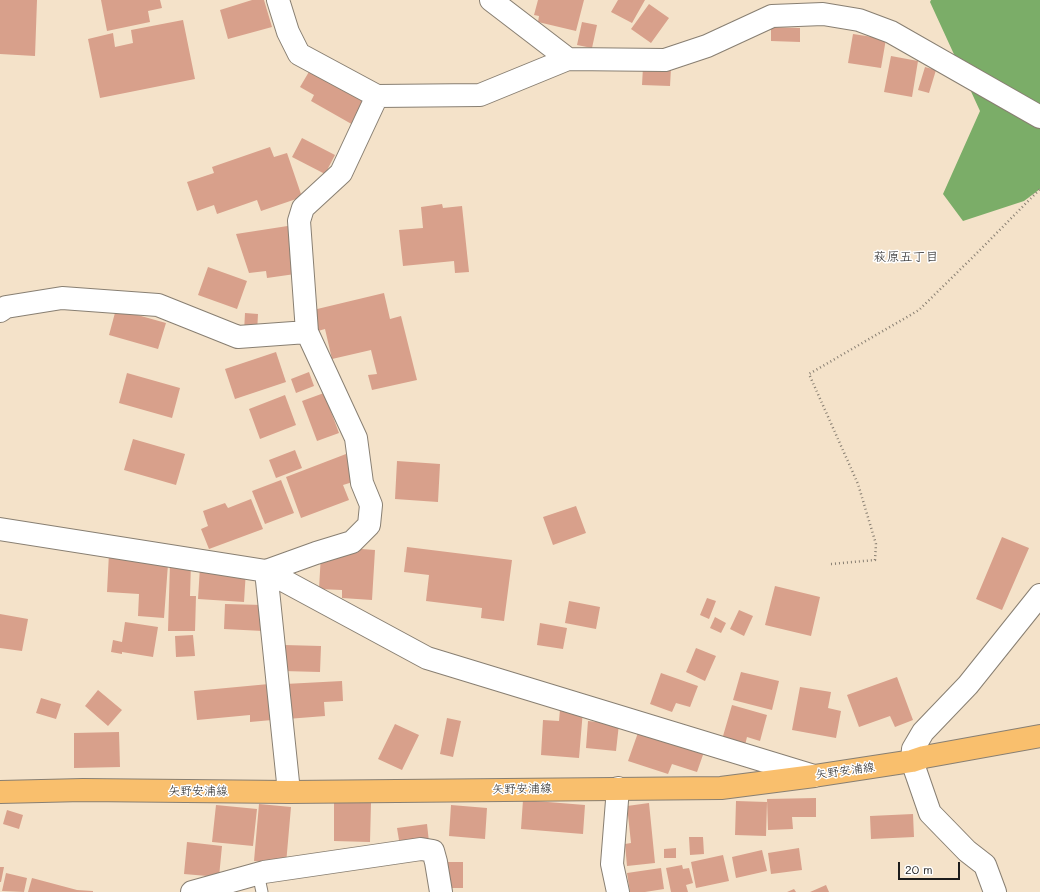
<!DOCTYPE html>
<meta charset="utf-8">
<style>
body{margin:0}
#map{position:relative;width:1040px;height:892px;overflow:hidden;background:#f4e2c9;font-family:Mali,sans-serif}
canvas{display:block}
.scale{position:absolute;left:898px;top:862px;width:62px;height:18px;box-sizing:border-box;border:2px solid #1c1c1c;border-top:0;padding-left:5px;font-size:12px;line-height:14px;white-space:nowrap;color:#1c1c1c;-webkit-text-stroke:3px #fff;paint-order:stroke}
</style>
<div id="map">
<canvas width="1040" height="892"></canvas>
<div class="scale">20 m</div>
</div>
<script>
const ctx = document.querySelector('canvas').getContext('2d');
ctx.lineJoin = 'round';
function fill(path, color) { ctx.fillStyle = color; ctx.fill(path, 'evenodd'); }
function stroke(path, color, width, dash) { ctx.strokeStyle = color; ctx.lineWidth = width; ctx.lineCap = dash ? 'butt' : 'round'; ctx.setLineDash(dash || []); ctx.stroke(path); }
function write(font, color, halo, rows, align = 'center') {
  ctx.font = font + ' Mali,"Klee One",sans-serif'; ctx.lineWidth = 3; ctx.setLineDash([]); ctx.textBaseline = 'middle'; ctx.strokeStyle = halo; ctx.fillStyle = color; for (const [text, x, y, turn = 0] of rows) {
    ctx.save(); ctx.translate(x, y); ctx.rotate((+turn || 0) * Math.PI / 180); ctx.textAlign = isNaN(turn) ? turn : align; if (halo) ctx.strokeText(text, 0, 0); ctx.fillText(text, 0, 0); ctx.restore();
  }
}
fill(new Path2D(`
 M 931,0 L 1040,0 L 1040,189 L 1024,201 L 963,221 L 943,194 L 980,111 L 930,2 Z`), '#7bad68');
fill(new Path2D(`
 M 0,0 L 37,0 L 35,56 L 0,54 Z
 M 101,0 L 160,0 L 162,8 L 148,11 L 150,22 L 107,31 Z
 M 252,0 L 264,0 L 272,27 L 228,39 L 220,10 Z
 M 538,0 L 584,0 L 576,31 L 538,22 L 539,16 L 534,15 Z
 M 618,0 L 645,0 L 632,23 L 611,12 Z
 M 649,4 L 669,18 L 651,43 L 631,29 Z
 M 183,20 L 195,79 L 100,98 L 88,39 L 113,33 L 115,47 L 133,43 L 131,30 Z
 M 582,22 L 597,25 L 592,48 L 577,45 Z
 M 771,27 L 800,28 L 800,42 L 771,41 Z
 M 853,34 L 886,39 L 881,68 L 848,63 Z
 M 891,56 L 918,61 L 912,97 L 884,92 Z
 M 643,67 L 671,68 L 670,86 L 642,85 Z
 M 925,67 L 936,70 L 929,93 L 918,90 Z
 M 310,70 L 368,103 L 355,126 L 311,101 L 314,95 L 300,87 Z
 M 302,138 L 335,155 L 325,174 L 292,157 Z
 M 270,147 L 274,157 L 287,153 L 302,197 L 261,211 L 257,200 L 217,214 L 214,205 L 197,211 L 187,182 L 214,173 L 212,167 Z
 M 442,204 L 443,208 L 462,206 L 469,272 L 455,273 L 454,261 L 403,266 L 399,230 L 423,228 L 421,207 Z
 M 294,225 L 302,273 L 267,278 L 266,271 L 249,273 L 236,234 Z
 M 208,267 L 247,281 L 237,309 L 198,295 Z
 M 384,293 L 390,319 L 401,316 L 417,380 L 372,390 L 368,375 L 377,374 L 371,350 L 332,359 L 325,329 L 318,331 L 313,310 Z
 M 116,309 L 166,323 L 158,349 L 109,335 Z
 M 245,313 L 258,314 L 257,333 L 244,332 Z
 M 276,352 L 286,382 L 235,399 L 225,369 Z
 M 309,372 L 314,386 L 296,393 L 291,379 Z
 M 127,373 L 180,388 L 172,418 L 119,403 Z
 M 324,393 L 339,433 L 317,441 L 302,401 Z
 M 285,395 L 296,425 L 260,439 L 249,409 Z
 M 133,439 L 185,454 L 176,485 L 124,470 Z
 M 295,450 L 302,468 L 276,478 L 269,460 Z
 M 346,454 L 356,481 L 343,485 L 349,500 L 301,518 L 286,477 Z
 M 397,461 L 440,464 L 438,502 L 395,499 Z
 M 281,480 L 294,513 L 265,524 L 252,491 Z
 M 251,499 L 263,529 L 209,549 L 201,529 L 208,526 L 203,511 L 225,503 L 228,508 Z
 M 576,506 L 586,533 L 553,545 L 543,517 Z
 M 1002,537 L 1029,548 L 1002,610 L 976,599 Z
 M 407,547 L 512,560 L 504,621 L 481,618 L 482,608 L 426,601 L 429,575 L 404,572 Z
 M 348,548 L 375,550 L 372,600 L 342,598 L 342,590 L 319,589 L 321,554 L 347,556 Z
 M 109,553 L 168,564 L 164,618 L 138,616 L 139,594 L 107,592 Z
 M 170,563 L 191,563 L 190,596 L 196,596 L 195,631 L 168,631 Z
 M 200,567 L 246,570 L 244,602 L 198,599 Z
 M 775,586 L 820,597 L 811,636 L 765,625 Z
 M 707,598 L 716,601 L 709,619 L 700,615 Z
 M 569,601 L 600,607 L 596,629 L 565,623 Z
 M 225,604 L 263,605 L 263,631 L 224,629 Z
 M 739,610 L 753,616 L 744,636 L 730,629 Z
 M 0,614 L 28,619 L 22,651 L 0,648 Z
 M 715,617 L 726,623 L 721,633 L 710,628 Z
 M 125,622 L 158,627 L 153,657 L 122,652 L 122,654 L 111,652 L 113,640 L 122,642 Z
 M 540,623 L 567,628 L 563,649 L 537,645 Z
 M 193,635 L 195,656 L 176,657 L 175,636 Z
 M 284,645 L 321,646 L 320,672 L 283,671 Z
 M 696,648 L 716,656 L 705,681 L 686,672 Z
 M 741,672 L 779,681 L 772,710 L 733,700 Z
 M 661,673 L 698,686 L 690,707 L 676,703 L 672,712 L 650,704 Z
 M 897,677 L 913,720 L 895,727 L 890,716 L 859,727 L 847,695 Z
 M 342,681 L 343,701 L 324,702 L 325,716 L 287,719 L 285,684 Z
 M 269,684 L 272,720 L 250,722 L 250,715 L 197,720 L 194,691 Z
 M 800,687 L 831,692 L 828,708 L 841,711 L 836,738 L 792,730 Z
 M 98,690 L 122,710 L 108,726 L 85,706 Z
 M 41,698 L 61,704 L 56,719 L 36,713 Z
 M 732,705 L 767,715 L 760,741 L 747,737 L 744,749 L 721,743 Z
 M 560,709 L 583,710 L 579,758 L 541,755 L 543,720 L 559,721 Z
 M 447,718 L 461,721 L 453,757 L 440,754 Z
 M 588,721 L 619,724 L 616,751 L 586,748 Z
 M 395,724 L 419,735 L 402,770 L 378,759 Z
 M 640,727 L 705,749 L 697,772 L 672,764 L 668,774 L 628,761 Z
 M 119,732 L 120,767 L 74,768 L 74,733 Z
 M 816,798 L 816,817 L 792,817 L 793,829 L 768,830 L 767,799 Z
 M 523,800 L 585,805 L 583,834 L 521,829 Z
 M 736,801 L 767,802 L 766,836 L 735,835 Z
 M 334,803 L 371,803 L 370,842 L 334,841 Z
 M 649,803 L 655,863 L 627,866 L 625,844 L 631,843 L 627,806 Z
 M 259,804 L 291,807 L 286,864 L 254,861 Z
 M 216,805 L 257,809 L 253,846 L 212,842 Z
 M 451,805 L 487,808 L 485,839 L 449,836 Z
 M 7,810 L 23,815 L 19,829 L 3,824 Z
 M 913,814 L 914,837 L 871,839 L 870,816 Z
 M 427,824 L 429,842 L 400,846 L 397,828 Z
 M 689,837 L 703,837 L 704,854 L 690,855 Z
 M 187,842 L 222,846 L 219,877 L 184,874 Z
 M 676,848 L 676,858 L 664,858 L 664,849 Z
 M 799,848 L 802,870 L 771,874 L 768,853 Z
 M 762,850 L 767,871 L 736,878 L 732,857 Z
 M 723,855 L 729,881 L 696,888 L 691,862 Z
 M 445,862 L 463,862 L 463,888 L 445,888 Z
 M 682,865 L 683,869 L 689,868 L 693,883 L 686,885 L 688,892 L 671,892 L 666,868 Z
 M 0,867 L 4,867 L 1,882 L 0,882 Z
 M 661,868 L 664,889 L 645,892 L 630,892 L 627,873 Z
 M 6,873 L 27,878 L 24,892 L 2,891 Z
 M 32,878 L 77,890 L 93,891 L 93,892 L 28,892 Z
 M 826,885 L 829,892 L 810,892 Z
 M 794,889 L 796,892 L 787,892 Z`), '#d8a08b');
const service = new Path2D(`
 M 258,873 L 262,892`);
const minor = new Path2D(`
 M 278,0 L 288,32 L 299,54 L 377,96 L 480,95 L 568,59 L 665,60 L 707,46 L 772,16 L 823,14 L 859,20 L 891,32 L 1040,117
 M 491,0 L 568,59
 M 0,311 L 6,307 L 62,298 L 158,305 L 238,337 L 307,332
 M 0,529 L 266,571 L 427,658 L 814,776
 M 266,571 L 316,553 L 352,542 L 369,525 L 371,505 L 362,483 L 356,438 L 307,332 L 299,221 L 303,208 L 341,173 L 377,96
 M 266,571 L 289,792
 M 618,788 L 612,864 L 618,892
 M 192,892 L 264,872 L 421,849 L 433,851 L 436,862 L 441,892
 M 995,892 L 985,865 L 967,851 L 930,813 L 912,761 L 913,749 L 923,732 L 968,685 L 1040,595`);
const primary = new Path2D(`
 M 0,792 L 83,790 L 289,792 L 721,788 L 814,776 L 912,761 L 924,757 L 1040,736`);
stroke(service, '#887f72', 13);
stroke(minor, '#887f72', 24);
stroke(primary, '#887f72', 24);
stroke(new Path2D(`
 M 831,564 L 875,560 L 876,544 L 858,484 L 809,374 L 919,310 L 978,252 L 1040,189`), '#887f72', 2.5, [1, 3]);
stroke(service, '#fff', 11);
stroke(minor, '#fff', 22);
stroke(primary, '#f9bf6d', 22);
write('12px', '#1c1c1c', '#fff', [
 ["矢野安浦線",845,771,-8],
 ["矢野安浦線",522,789,-1],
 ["矢野安浦線",198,791]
]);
write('13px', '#1c1c1c', '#fff', [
 ["萩原五丁目",906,257]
]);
</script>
